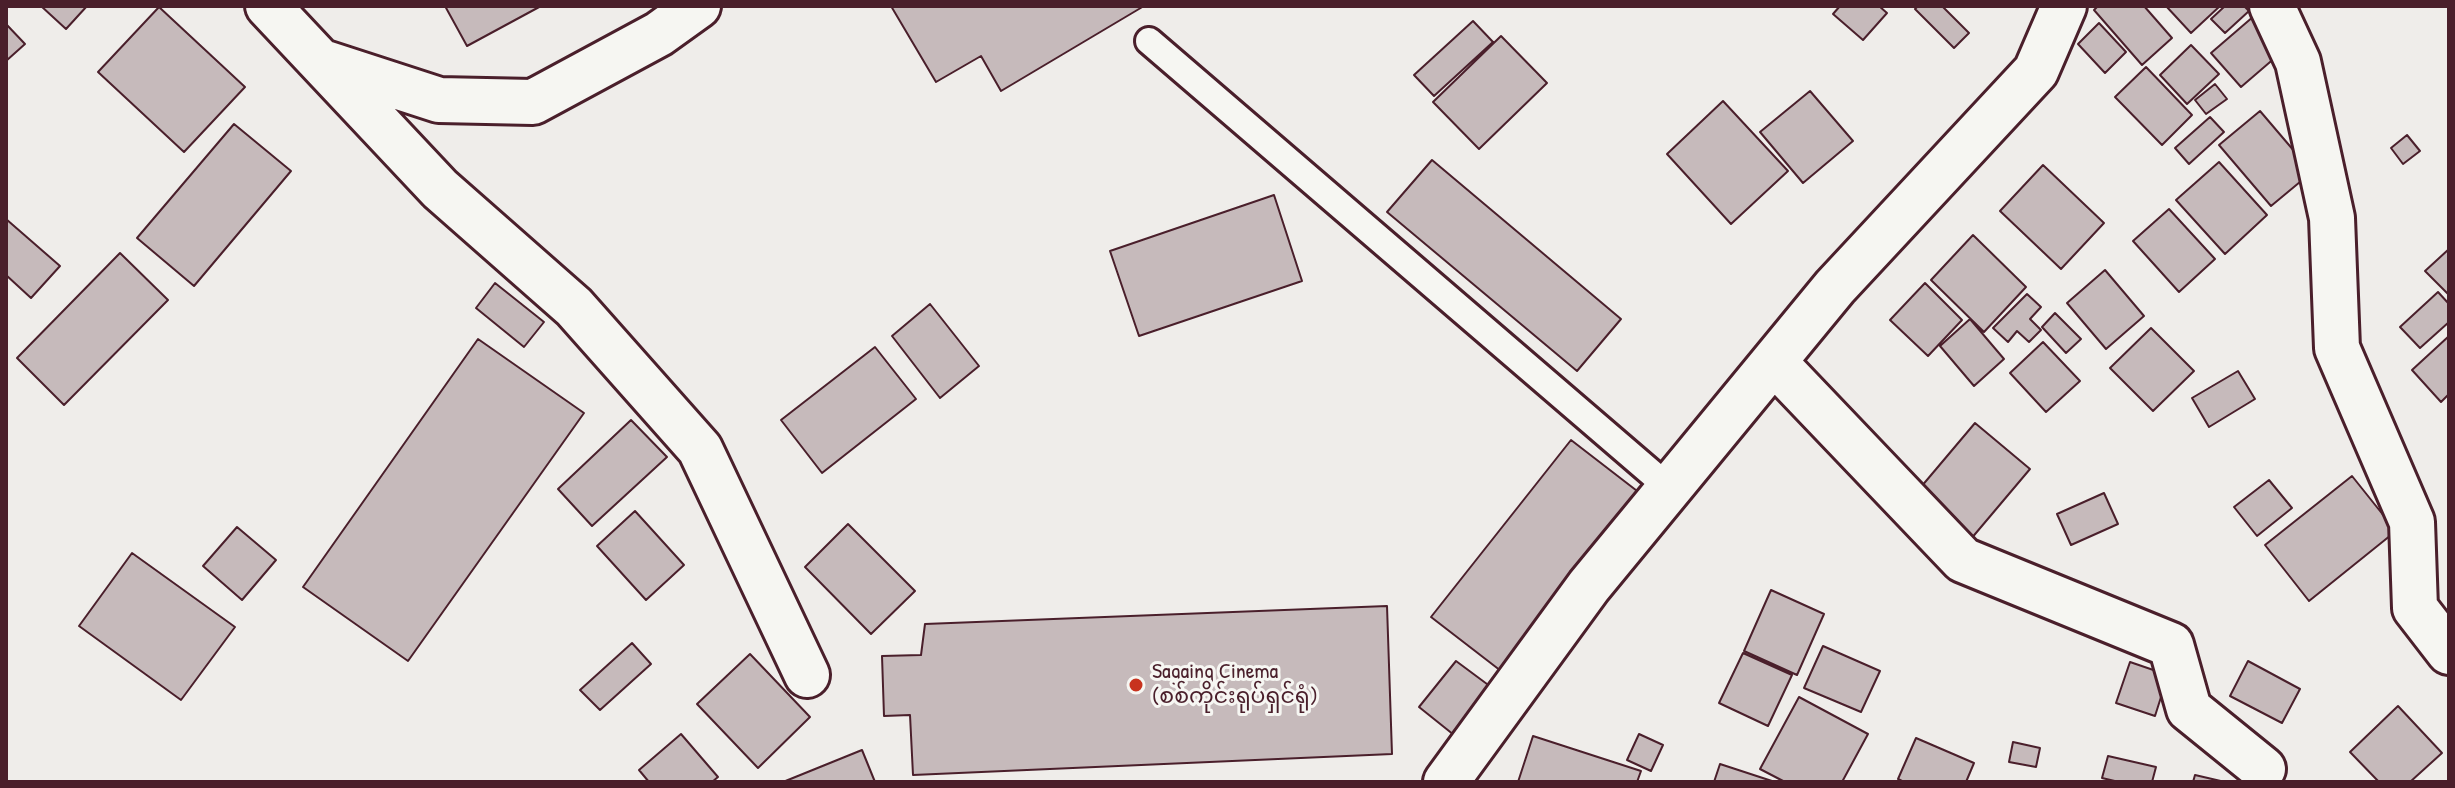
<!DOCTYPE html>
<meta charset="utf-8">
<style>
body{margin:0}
#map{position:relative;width:2455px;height:788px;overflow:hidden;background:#efedea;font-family:"Patrick Hand",sans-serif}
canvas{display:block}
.frame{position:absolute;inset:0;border:8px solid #4a1f2b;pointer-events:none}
</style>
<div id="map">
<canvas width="2455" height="788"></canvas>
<div class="frame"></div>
</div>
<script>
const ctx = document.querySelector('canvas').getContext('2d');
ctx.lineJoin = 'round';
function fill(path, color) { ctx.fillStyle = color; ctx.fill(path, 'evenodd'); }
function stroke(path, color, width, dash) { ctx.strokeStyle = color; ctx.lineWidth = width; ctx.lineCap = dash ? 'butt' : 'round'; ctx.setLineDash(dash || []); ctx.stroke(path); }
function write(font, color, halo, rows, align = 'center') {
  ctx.font = font + ' "Patrick Hand","Noto Sans Myanmar",sans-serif'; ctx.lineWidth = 6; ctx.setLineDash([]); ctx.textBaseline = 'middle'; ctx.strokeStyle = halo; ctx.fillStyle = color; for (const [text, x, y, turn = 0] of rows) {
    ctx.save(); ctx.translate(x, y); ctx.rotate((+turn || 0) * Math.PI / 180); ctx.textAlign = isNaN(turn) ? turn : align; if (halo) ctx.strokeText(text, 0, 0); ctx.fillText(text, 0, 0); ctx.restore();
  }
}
const building = new Path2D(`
 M 41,6 L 87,6 L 66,29 Z
 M 445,6 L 541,6 L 467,46 Z
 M 891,6 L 1144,6 L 1001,91 L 981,56 L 936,82 Z
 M 1840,6 L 1879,6 L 1887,13 L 1863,40 L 1833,14 Z
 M 1918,6 L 1942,6 L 1969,33 L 1954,48 L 1915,9 Z
 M 2098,6 L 2144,6 L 2172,38 L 2142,65 L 2094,10 Z
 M 2166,6 L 2220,6 L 2191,33 Z
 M 2225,6 L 2244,6 L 2249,11 L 2225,33 L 2211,19 Z
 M 159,7 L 245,87 L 184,152 L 98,72 Z
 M 2254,16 L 2284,50 L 2241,87 L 2211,53 Z
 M 1473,21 L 1493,42 L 1434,96 L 1414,75 Z
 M 2099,23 L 2126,52 L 2105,73 L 2078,44 Z
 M 6,24 L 25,44 L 6,61 Z
 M 1501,36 L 1547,83 L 1479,149 L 1433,102 Z
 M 2191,45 L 2219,74 L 2187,104 L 2160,75 Z
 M 2146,67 L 2192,115 L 2162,145 L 2115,97 Z
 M 2215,84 L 2227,99 L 2206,114 L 2195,100 Z
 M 1810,91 L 1853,141 L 1803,183 L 1760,132 Z
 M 1723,101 L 1788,171 L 1731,224 L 1667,154 Z
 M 2260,111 L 2312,172 L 2271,206 L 2219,145 Z
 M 2210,117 L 2224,132 L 2189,164 L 2175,148 Z
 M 234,124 L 291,171 L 194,286 L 137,238 Z
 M 2407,135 L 2420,151 L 2403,164 L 2391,148 Z
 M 1432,160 L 1621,319 L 1577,371 L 1387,212 Z
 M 2219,162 L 2267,215 L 2225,254 L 2176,200 Z
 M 2043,165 L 2104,223 L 2061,269 L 2000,211 Z
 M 1274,195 L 1302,281 L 1139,336 L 1110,251 Z
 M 2169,209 L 2215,259 L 2179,292 L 2133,241 Z
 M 6,219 L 60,266 L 31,298 L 6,275 Z
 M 1973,235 L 2026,287 L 1984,332 L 1931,280 Z
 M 2449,249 L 2449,295 L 2425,271 Z
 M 120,253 L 168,300 L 64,405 L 17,358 Z
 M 2105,270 L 2144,316 L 2106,349 L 2067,303 Z
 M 495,283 L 544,322 L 524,347 L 476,308 Z
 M 1925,283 L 1962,320 L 1928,356 L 1890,320 Z
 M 2438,292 L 2449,304 L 2449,322 L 2420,348 L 2400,327 Z
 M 2027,294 L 2041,307 L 2030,319 L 2041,330 L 2029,342 L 2017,331 L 2008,342 L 1993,328 Z
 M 930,304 L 979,366 L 940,398 L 892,336 Z
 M 2055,313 L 2081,339 L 2066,353 L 2042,327 Z
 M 1970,319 L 2004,359 L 1974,386 L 1940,346 Z
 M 2151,328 L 2194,371 L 2153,411 L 2110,368 Z
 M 2449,336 L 2449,394 L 2441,402 L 2412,370 Z
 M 478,339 L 584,413 L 408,661 L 303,587 Z
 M 2043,342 L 2080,381 L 2046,412 L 2010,373 Z
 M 875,347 L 916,399 L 822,473 L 781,420 Z
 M 2238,371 L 2255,399 L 2209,427 L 2192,398 Z
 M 631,420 L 667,457 L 592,526 L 558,489 Z
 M 1975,423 L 2030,469 L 1965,546 L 1910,500 Z
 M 1571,440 L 1641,494 L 1501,671 L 1431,617 Z
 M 2352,476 L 2396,531 L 2309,601 L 2265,545 Z
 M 2269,480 L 2292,508 L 2257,536 L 2234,507 Z
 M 2104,493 L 2118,524 L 2071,545 L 2057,514 Z
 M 635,511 L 684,565 L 646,600 L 597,546 Z
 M 848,524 L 915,591 L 871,634 L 805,567 Z
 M 237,527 L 276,560 L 242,600 L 203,566 Z
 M 132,553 L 235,627 L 181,700 L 79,626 Z
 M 1771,590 L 1824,614 L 1797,675 L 1744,651 Z
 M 1387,606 L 1392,754 L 913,775 L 910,715 L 884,716 L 882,656 L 921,655 L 925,624 Z
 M 632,643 L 651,664 L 600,710 L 580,690 Z
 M 1823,646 L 1880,671 L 1861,712 L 1804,688 Z
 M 1743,653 L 1792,675 L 1768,726 L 1719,703 Z
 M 750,654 L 810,717 L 758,768 L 697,704 Z
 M 1456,661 L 1491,687 L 1454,735 L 1419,707 Z
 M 2248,661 L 2300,689 L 2282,723 L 2230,696 Z
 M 2130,662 L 2168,675 L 2155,716 L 2116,703 Z
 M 1799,697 L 1868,734 L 1842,782 L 1785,782 L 1760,769 Z
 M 2398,706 L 2442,753 L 2410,782 L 2379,782 L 2350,752 Z
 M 681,734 L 718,777 L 712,782 L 649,782 L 639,770 Z
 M 1639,734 L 1663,745 L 1651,771 L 1627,760 Z
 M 1533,736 L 1641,771 L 1637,782 L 1518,782 Z
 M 1916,738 L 1974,763 L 1966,782 L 1904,782 L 1898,779 Z
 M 2013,742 L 2040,748 L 2036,767 L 2009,762 Z
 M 862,750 L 875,782 L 783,782 Z
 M 2108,756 L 2156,767 L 2152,782 L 2119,782 L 2102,778 Z
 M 1720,764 L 1775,782 L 1714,782 Z
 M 2195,775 L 2225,782 L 2193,782 Z`);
fill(building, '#c6babb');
stroke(building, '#4a1f2b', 2);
const lane = new Path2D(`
 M 1149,41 L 1669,488`);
const street = new Path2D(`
 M 268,6 L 440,189 L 574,307 L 700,449 L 807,675
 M 2272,6 L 2298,62 L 2332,218 L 2337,348 L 2412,522 L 2415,608 L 2449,652
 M 322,62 L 439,100 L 533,102 L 659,34 L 698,6
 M 1774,362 L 1963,560 L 2171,645 L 2189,709 L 2263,769
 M 1446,782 L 1589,586 L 1835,287 L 2036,71 L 2064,6`);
stroke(lane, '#4a1f2b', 32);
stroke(street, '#4a1f2b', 50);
stroke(lane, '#f6f6f2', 26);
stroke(street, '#f6f6f2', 44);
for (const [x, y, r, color] of [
 [1136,685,8,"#c8321e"]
]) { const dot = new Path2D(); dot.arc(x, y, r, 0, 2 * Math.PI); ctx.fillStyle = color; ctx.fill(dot); stroke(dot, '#f6f6f2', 3); }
write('22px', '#4a1f2b', '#f6f6f2', [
 ["Sagaing Cinema",1152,672],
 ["(စစ်ကိုင်းရုပ်ရှင်ရုံ)",1152,697]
], 'left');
</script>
